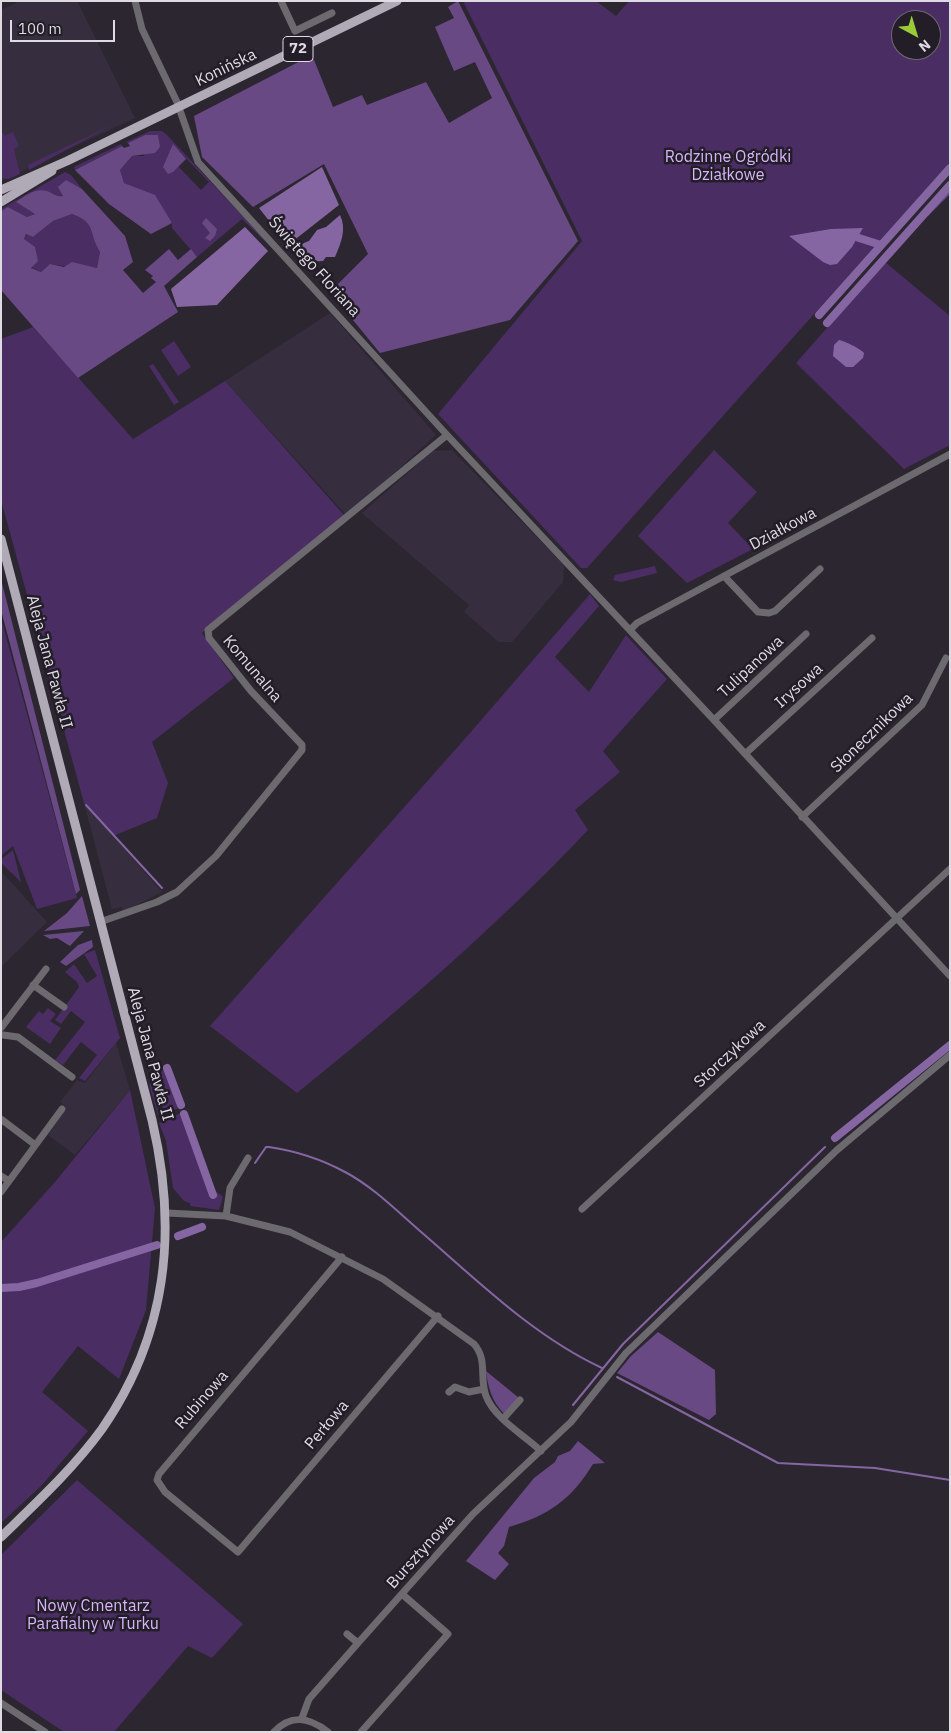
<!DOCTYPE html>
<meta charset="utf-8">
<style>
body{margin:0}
#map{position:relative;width:951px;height:1733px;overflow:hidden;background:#2c2631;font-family:"IBM Plex Sans",sans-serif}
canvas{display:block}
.frame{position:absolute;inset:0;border:2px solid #dedbe2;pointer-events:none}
.north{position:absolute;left:891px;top:10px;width:50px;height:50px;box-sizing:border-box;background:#221d27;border:1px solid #6d6972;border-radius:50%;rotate:141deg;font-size:14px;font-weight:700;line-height:20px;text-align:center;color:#dedbe2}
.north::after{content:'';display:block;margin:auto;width:18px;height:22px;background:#98cb37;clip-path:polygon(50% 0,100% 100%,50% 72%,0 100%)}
.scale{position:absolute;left:10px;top:20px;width:105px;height:22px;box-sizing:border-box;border:2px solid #dedbe2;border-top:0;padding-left:6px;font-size:15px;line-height:18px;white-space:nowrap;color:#dedbe2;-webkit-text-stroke:4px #221d27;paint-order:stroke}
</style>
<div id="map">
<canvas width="951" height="1733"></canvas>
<div class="frame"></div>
<div class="north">N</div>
<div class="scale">100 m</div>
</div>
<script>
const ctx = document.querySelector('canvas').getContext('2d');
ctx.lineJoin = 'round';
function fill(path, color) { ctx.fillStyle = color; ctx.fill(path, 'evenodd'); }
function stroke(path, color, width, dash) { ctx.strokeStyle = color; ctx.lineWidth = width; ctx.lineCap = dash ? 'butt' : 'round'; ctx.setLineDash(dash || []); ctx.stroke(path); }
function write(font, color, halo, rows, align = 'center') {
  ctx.font = font + ' "IBM Plex Sans",sans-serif'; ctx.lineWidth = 5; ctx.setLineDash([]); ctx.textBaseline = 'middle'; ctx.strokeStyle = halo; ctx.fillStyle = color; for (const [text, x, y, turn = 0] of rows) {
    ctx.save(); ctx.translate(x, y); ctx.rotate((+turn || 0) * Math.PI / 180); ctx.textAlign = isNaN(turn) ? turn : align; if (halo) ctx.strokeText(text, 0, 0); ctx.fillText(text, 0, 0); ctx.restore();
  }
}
fill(new Path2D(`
 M 20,1 L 77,1 L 135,118 L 1,181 L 1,10 Z
 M 330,313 L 436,435 L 347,516 L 225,381 Z
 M 452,450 L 564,565 L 563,582 L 512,642 L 499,642 L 464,612 L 469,605 L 362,513 L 433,451 Z
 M 84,803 L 162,892 L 123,912 L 122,907 L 112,909 Z
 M 1,871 L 47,922 L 1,967 Z
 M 116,1043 L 130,1090 L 75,1155 L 48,1135 L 67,1108 L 60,1102 L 77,1080 L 85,1083 Z`), '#362e3e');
fill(new Path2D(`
 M 463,1 L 596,1 L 616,16 L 629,1 L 950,1 L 950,162 L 587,568 L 581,568 L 438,414 L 582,241 ZM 901,20 L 931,20 L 931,50 L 901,50 Z
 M 114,124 L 29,170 L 28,165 Z
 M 150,131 L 162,131 L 167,135 L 277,253 L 242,219 L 197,257 L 172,228 L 172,223 L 138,189 L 124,183 L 120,170 L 132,156 L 144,156 L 145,135 L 128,143 L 126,142 ZM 173,145 L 209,182 L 201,190 L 178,166 Z
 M 2,132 L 5,136 L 13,132 L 19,146 L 14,149 L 20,174 L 9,179 L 1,178 Z
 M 121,144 L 122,146 L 75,170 L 74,167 Z
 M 65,172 L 71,175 L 82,189 L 65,180 L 64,195 L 59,196 L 46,191 L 17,202 L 35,214 L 27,217 L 8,207 L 1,211 L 1,209 Z
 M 72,214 C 97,223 88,233 100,252 L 97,268 C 82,264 66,268 50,264 L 41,272 L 31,267 L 24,239 L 27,234 L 33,237 L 53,221 Z
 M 885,262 L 950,316 L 950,445 L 904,469 L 796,363 Z
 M 33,327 L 133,439 L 225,381 L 344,515 L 202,633 L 234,678 L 152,742 L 168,783 L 157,818 L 113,836 L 84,803 L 1,500 L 1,339 Z
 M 174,341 L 191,367 L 178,376 L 161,350 Z
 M 153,364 L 179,402 L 174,405 L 149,366 Z
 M 714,450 L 757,492 L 728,523 L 753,549 L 687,583 L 638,536 Z
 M 655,566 L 657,573 L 621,582 L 613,580 L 615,575 Z
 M 590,594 L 599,606 L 555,657 L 589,692 L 626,635 L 667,679 L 603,751 L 620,772 L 575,810 L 588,830 C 498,925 399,1011 297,1093 L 210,1026 L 470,733 Z
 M 1,618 L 77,898 L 37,909 L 13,846 L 1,856 Z
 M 13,850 L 21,882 L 1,863 L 1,859 Z
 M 95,950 L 120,1038 L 85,1081 L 79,1078 L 97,1055 L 81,1042 L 63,1065 L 55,1060 L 85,1022 L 71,1011 L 61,1024 L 55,1020 L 79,987 L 77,982 L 65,972 L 74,964 L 87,983 L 97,976 L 84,954 Z
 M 48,1008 L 56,1014 L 50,1021 L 61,1028 L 50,1044 L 26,1027 L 39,1011 L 43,1014 Z
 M 166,1067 L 179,1108 L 158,1115 L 149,1085 Z
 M 130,1090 L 155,1208 L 146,1310 L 119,1379 L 78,1346 L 42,1392 L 88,1431 L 41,1486 L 1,1523 L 1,1242 L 55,1182 Z
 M 181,1113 L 211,1187 L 223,1197 L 219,1210 L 190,1206 L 190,1203 L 184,1201 L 173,1188 L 166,1141 L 159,1123 Z
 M 77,1480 L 243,1624 L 212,1658 L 188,1646 L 114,1732 L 64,1732 L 1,1690 L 1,1555 Z`), '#4a2d63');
fill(new Path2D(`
 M 458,1 L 578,241 L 510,320 L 380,353 L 330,292 L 368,254 L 324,164 L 253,207 L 202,157 L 194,116 L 312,55 L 333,107 L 362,95 L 367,105 L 426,82 L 449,123 L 492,98 L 475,62 L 454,71 L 435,27 L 454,18 L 448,7 Z
 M 145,135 L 158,135 L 160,147 L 155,153 L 132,156 L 120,170 L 124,183 L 155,195 L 172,223 L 151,234 L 109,204 L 75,170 L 122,146 L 124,148 L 130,146 L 128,143 Z
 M 173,144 L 186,159 L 173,172 L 168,174 L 163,167 Z
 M 66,180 L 82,189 L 125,236 L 133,262 L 123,270 L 143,293 L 156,282 L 151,278 L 153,276 L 145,270 L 169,249 L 178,260 L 191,249 L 197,257 L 164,286 L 178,312 L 78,378 L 1,290 L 1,211 L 8,207 L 27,217 L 35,214 L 16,202 C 26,195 35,188 47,191 C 53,193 56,197 63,196 L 58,187 ZM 72,214 C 97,223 88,233 100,252 L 97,268 L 72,262 L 64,267 L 50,264 L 41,272 L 31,268 L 38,261 L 35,247 L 24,239 L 26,234 L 33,237 L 53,221 Z
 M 950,181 L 950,194 L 928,216 L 918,216 Z
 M 206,218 L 217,229 L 215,236 L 210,241 L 205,238 L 210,233 L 202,223 Z
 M 1,579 L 80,890 L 76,894 L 1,610 Z
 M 82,896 L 90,926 L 44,931 L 67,913 Z
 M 84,931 L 70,946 L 57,938 L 50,939 L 43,935 Z
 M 92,940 L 93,947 L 66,966 L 60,962 L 78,945 Z
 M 658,1332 L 715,1370 L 716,1414 L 709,1420 L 617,1373 L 631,1356 Z
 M 486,1371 L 519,1398 L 504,1414 C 492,1401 488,1388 486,1371 Z
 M 578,1441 L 605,1463 L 593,1464 C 572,1499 548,1516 509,1527 L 504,1546 L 498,1553 L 509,1564 L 495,1580 L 466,1561 L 534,1478 L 555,1462 L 558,1456 L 570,1451 Z`), '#684984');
fill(new Path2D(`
 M 322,167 L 339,205 L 288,245 L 259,208 Z
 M 340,215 C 347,229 341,243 335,257 L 326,257 L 323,261 C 314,261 307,264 299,262 L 294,247 L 309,241 L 317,230 L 326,227 Z
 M 245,227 L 268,251 L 217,305 L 177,307 L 171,289 Z
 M 863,228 L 852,247 L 837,264 L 830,265 L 823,262 L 789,236 L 831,229 Z
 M 839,340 C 845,341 861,349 864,353 L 863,358 L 853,367 L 846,367 L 833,356 L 834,345 Z`), '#8566a3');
stroke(new Path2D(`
 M 86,805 L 162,888
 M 255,1163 L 266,1147 L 269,1147 C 296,1151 321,1159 345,1172 C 372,1186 397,1211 420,1231 C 477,1280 533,1336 602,1368
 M 617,1377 L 778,1463 L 875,1468 L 950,1480
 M 573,1405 L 623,1344 L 825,1147`), '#8566a3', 2);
stroke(new Path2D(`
 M 859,238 L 881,245
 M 819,315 L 950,168
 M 827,323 L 950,185
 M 167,1068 L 181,1105
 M 184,1114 L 213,1195
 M 835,1138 L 950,1045
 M 178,1236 L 202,1227
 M 1,1288 L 19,1287 L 37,1283 L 157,1245`), '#8566a3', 8);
stroke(new Path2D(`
 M 135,1 L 142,29 L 177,102 L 198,162 L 447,435 L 714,720 L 950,976
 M 281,1 L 295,31 L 332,13
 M 724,576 L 758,612 L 769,613 L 775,611 L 820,569
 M 630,630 L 637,623 L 950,454
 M 714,720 L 806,634
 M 745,754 L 872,638
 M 802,817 L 922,705 L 946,658
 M 100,922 L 157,902 L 177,892 L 216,856 L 302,750 L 302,745 L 251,691 L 209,638 L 208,630 L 447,435
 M 33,985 L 64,1007
 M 1,1028 L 46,969
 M 3,1035 L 18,1037 L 72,1077
 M 1,1119 L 34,1144
 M 1,1176 L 9,1181
 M 1,1192 L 62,1109
 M 582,1209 L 950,869
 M 167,1213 L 226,1216 L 290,1232 L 383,1279 L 474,1344 C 488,1360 479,1377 486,1396 C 495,1419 523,1434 541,1451
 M 226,1216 L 230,1188 L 248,1158
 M 342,1257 L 159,1474 L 157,1480 L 165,1492 L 238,1552 L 438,1316
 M 449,1392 L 455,1387 L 469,1392 L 484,1389
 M 503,1419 L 520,1400
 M 347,1634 L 358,1643
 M 1,1703 L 45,1732
 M 302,1718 L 309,1699 L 358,1643 L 473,1514 L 571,1422 L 626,1353 L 837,1150 L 950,1055
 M 274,1732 C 292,1713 310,1718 328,1732
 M 361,1732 L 448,1634 L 402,1594`), '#6c696f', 7);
stroke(new Path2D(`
 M 1,190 L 67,161 L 397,1
 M 1,202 L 52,171
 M 1,539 L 152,1120 C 178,1230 168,1334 102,1429 C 73,1469 36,1503 1,1537`), '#afaab5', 9);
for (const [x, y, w] of [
 [298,49,30]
]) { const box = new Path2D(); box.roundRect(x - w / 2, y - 12.5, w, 25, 4); ctx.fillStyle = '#221d27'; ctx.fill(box); stroke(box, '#dedbe2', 1); }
write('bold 15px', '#dedbe2', null, [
 ["72",298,49]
]);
write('16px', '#dedbe2', '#221d27', [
 ["Konińska",226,68,-26],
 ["Świętego Floriana",314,267,48],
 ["Działkowa",783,529,-28],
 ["Aleja Jana Pawła II",49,662,75],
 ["Tulipanowa",751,667,-43],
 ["Komunalna",252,669,50],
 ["Irysowa",799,686,-42],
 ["Słonecznikowa",872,733,-44],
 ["Aleja Jana Pawła II",150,1054,75],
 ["Storczykowa",730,1054,-43],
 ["Rubinowa",202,1400,-49],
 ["Perłowa",327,1425,-50],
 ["Bursztynowa",421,1552,-48]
]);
write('16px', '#d7b4fa', '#221d27', [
 ["Rodzinne Ogródki",728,157],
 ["Działkowe",728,175],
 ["Nowy Cmentarz",93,1606],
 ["Parafialny w Turku",93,1624]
]);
</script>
